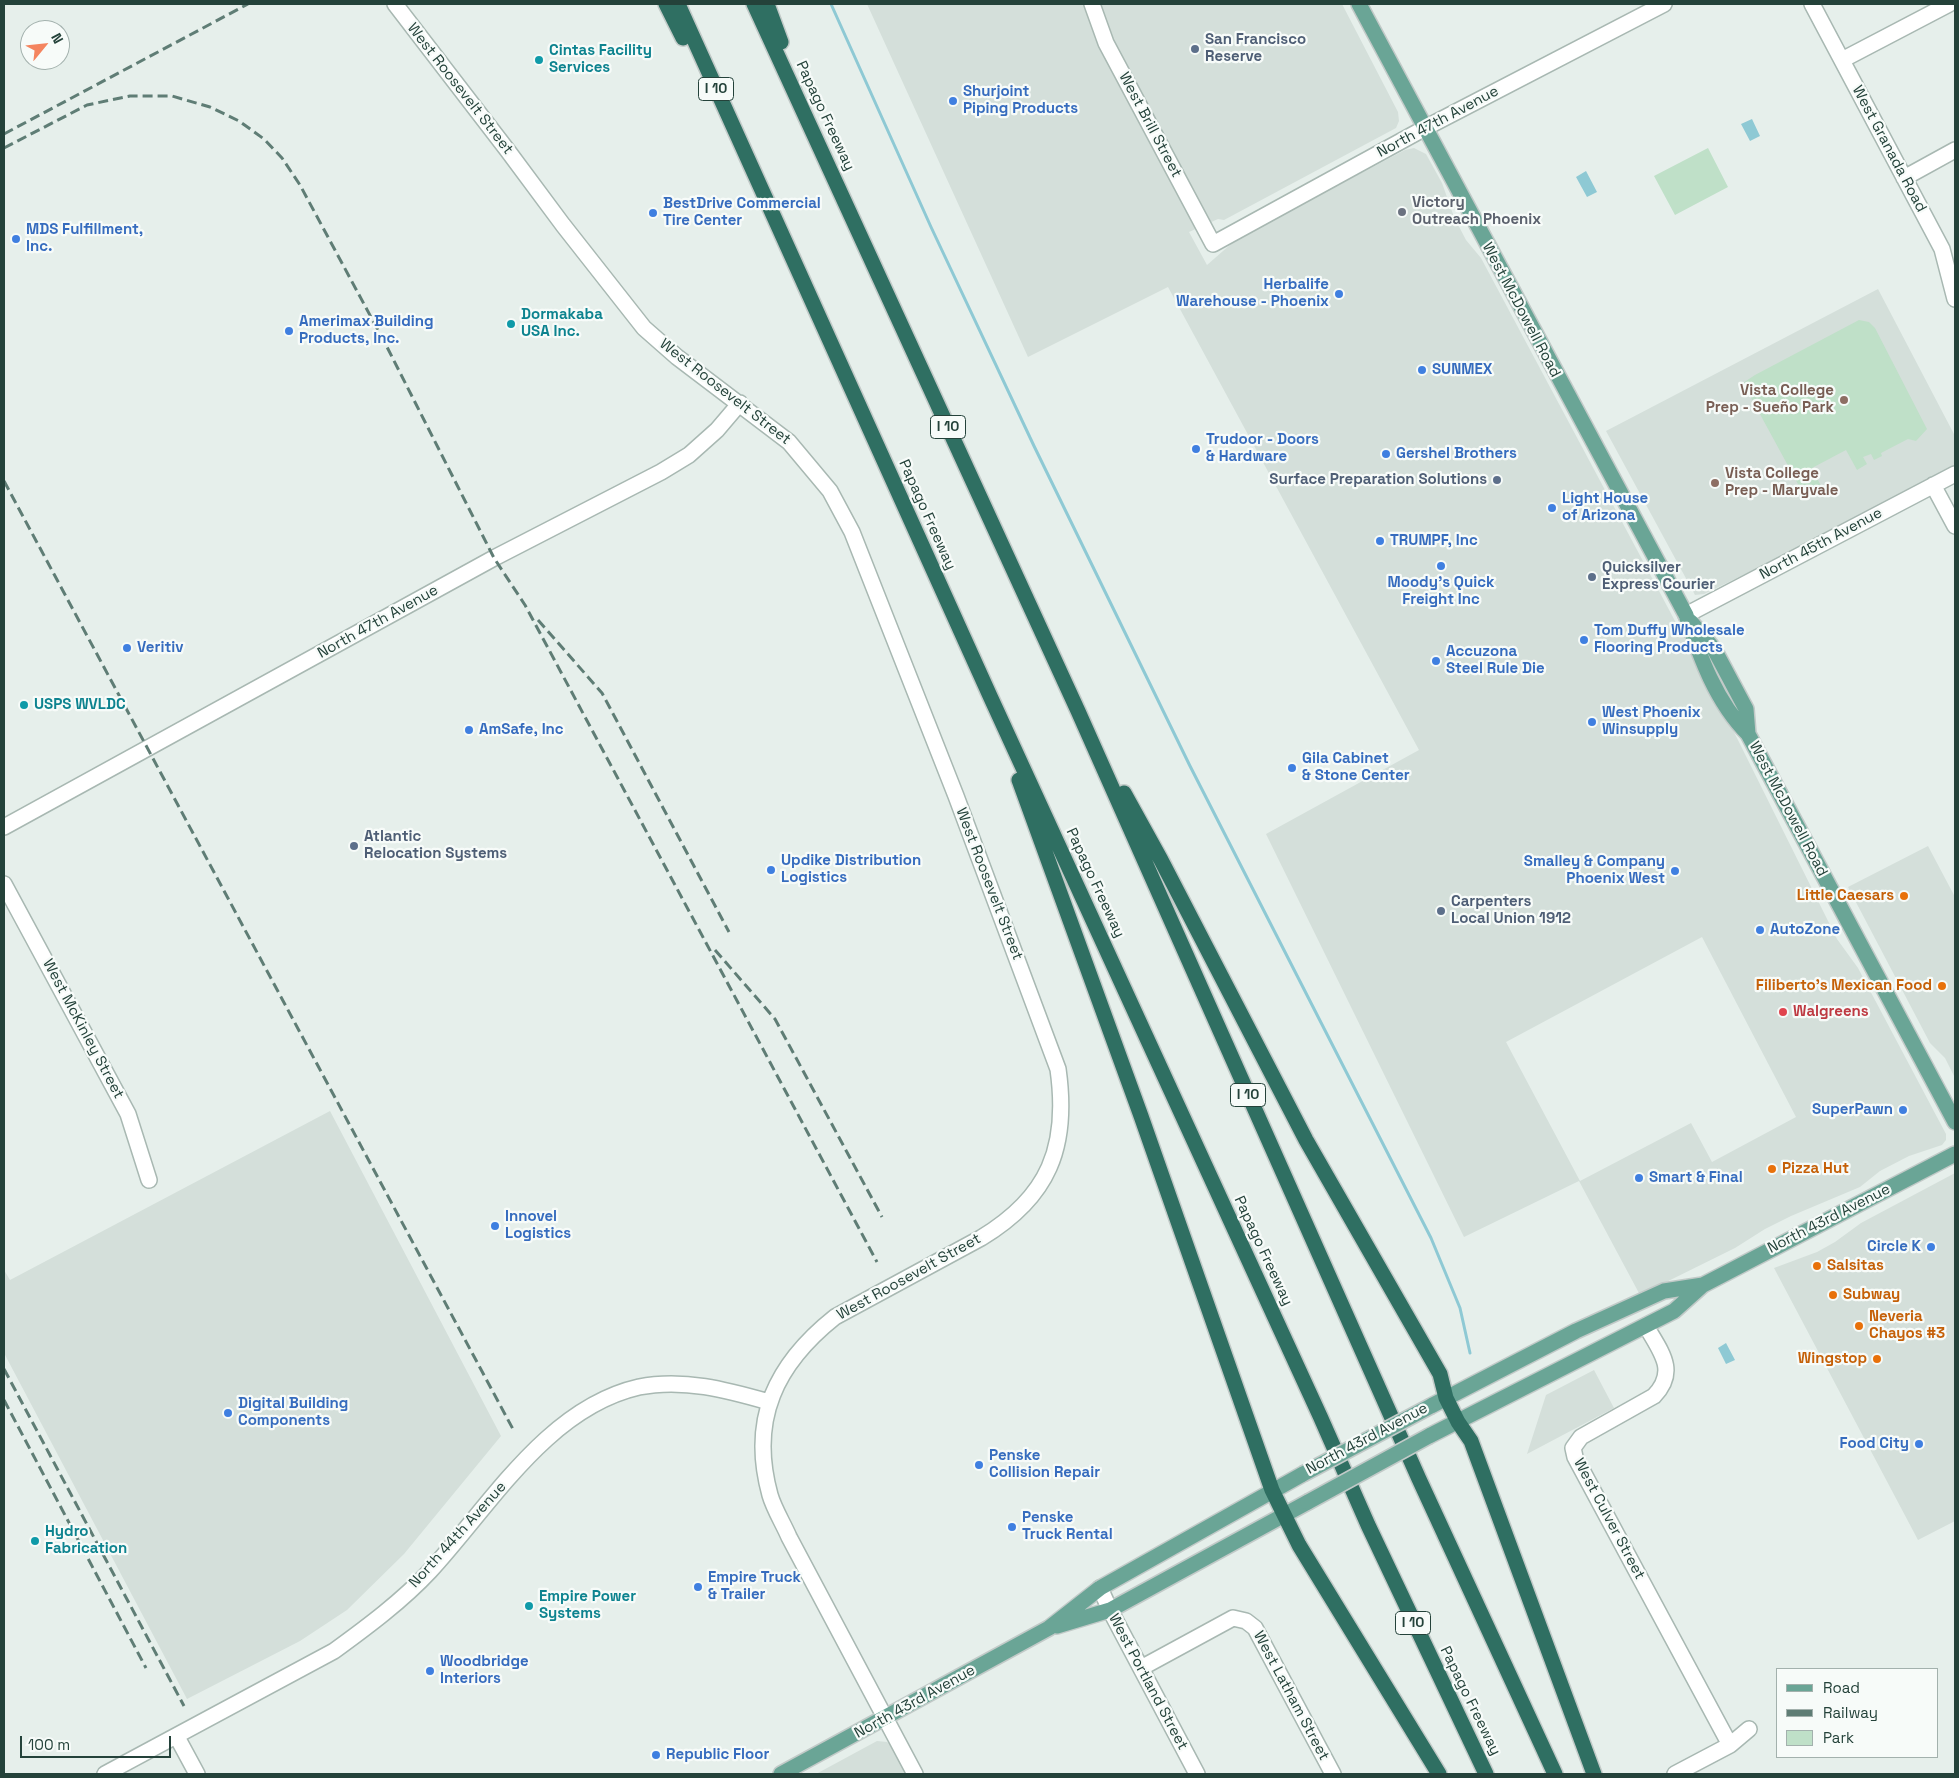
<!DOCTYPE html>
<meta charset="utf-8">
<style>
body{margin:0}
#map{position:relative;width:1959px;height:1778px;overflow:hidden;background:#e6efeb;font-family:"Space Grotesk",sans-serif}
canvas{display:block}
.frame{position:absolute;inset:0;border:5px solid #24423a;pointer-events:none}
.legend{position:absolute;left:1776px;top:1668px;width:162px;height:90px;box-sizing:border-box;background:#f7fbf9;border:1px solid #a3b1ad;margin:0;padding:6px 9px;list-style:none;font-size:15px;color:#24423a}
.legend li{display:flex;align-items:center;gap:10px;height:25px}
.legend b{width:25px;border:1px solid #a3b1ad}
.north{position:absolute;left:20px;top:20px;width:50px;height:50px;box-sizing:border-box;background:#f7fbf9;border:1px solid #a3b1ad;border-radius:50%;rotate:62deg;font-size:14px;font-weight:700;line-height:20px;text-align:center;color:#24423a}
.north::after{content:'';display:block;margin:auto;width:18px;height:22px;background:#f4845f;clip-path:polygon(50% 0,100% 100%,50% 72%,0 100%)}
.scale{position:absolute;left:20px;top:1736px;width:151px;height:22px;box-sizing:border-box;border:2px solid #24423a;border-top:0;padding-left:6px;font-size:15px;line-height:18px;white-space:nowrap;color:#24423a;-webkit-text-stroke:4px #f7fbf9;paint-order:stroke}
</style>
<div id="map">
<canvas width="1959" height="1778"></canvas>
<div class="frame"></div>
<ul class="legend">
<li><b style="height:6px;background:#6aa596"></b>Road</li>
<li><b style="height:6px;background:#5f7d75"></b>Railway</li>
<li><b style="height:14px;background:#bfe0c8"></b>Park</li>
</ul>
<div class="north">N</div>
<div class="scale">100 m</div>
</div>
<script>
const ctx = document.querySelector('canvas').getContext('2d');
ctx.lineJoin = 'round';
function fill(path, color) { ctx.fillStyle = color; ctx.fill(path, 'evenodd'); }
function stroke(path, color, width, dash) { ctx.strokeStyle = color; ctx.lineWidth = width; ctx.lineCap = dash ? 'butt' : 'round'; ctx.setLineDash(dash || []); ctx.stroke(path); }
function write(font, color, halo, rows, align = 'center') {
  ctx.font = font + ' "Space Grotesk",sans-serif'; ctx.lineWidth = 4.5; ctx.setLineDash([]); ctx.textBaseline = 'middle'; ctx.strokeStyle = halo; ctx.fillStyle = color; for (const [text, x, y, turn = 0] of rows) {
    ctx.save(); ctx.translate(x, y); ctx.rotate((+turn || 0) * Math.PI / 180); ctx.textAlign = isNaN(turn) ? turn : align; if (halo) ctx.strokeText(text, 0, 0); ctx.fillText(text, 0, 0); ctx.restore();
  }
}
fill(new Path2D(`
 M 867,4 L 1342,4 L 1398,112 L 1399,121 L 1396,128 L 1224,220 L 1218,219 L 1189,232 L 1207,265 L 1239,237 L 1405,150 L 1414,148 L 1426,154 L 1442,183 L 1454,217 L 1466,240 L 1481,258 L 1729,722 L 1837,939 L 1858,968 L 1946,1134 L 1946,1140 L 1942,1145 L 1909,1156 L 1880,1171 L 1860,1187 L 1791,1216 L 1765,1229 L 1735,1248 L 1640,1295 L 1579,1181 L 1464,1237 L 1266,834 L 1419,750 L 1168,287 L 1028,357 ZM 1702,937 L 1796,1117 L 1712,1162 L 1691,1123 L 1580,1181 L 1506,1042 Z
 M 1878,289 L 1955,436 L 1955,465 L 1824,536 L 1704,594 L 1695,595 L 1606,431 Z
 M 1928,846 L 1955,897 L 1955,1078 L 1945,1058 L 1930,1043 L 1848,887 Z
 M 330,1111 L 501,1436 L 404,1554 L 347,1610 L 300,1641 L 187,1699 L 4,1353 L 4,1270 L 10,1280 Z
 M 1955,1173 L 1955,1521 L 1918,1540 L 1774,1268 L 1817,1252 L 1835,1242 L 1861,1223 Z
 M 1594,1370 L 1614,1408 L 1527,1454 L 1546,1395 Z
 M 877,1741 L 887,1742 L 892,1745 L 907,1774 L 816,1774 Z`), '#d4dfda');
fill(new Path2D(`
 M 1708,148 L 1728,187 L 1675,215 L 1654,176 Z
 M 1859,320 L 1869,322 L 1875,328 L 1927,429 L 1916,441 L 1908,439 L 1881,453 L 1882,456 L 1874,460 L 1871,454 L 1863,457 L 1867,464 L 1857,470 L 1846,450 L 1812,468 L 1821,486 L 1804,495 L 1743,383 L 1755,375 Z`), '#bfe0c8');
fill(new Path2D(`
 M 1752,119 L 1760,136 L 1750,141 L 1741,124 Z
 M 1586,171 L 1597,192 L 1587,197 L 1576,177 Z
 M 1726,1343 L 1735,1360 L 1726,1364 L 1718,1348 Z`), '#8ec9d4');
stroke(new Path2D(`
 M 831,4 L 931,227 L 1034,446 L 1190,766 L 1431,1238 L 1460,1308 L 1470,1353`), '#8ec9d4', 3);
const minor = new Path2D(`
 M 395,4 L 508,151 L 563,225 L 644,328 L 677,357 L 789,442 L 830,491 L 852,532 L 956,796 L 1058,1069 C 1069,1147 1049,1197 981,1238 L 835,1317 C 776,1364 749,1419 770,1495 C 774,1509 783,1523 789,1537 L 915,1774
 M 1092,4 L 1106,43 L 1213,244 L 1425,128 L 1664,4
 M 1812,4 L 1942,249 L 1955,299
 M 1842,60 L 1949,4
 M 1904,178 L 1955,150
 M 1933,485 L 1955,526
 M 1686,615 L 1955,474
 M 4,827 L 494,558 L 661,472 L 689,455 L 717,430 L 740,403
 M 4,884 L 128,1114 L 149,1180
 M 1646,1326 C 1661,1352 1678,1371 1654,1396 L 1581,1437 L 1573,1448 L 1575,1457 L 1730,1745
 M 1100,1588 L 1110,1610 L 1197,1774
 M 1141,1668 L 1233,1618 L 1246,1621 L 1255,1628 L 1333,1774
 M 177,1737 L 197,1774
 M 105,1774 L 334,1651 C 367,1627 402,1601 430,1571 C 490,1506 547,1408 639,1387 C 683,1378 727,1390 769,1402
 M 1675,1774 L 1730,1745 L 1749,1729`);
const major = new Path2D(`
 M 1359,4 L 1686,615 C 1700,657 1716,702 1748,734 L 1955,1122
 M 1691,622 L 1714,649 L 1746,709 L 1748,734
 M 1431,1406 L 1576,1331 L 1664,1291 L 1703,1285
 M 1429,1436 L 1674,1311 L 1703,1285 L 1955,1154
 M 1057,1626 L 1110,1610 L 1308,1502
 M 781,1774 L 1049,1628 L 1100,1588 L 1303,1474`);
const highway = new Path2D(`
 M 666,4 L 683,38
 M 678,4 L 990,696 L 1320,1416 L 1368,1525 L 1486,1774
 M 754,4 L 1078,711 L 1419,1479 L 1555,1774
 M 767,4 L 781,42
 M 1019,780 L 1141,1116 L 1272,1490 L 1299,1545 L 1439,1774
 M 1124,793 L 1161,860 L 1306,1140 L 1440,1374 L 1446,1398 L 1458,1422 L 1471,1441 L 1594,1774`);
stroke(minor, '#a8b8b2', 18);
stroke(major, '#c2cac8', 18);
stroke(highway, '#c2cac8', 18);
stroke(minor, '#fff', 15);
stroke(major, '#6aa596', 15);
stroke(highway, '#2f6f62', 15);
stroke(new Path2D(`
 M 4,134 L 248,4
 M 4,148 L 87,105 L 130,96 L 172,96 L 210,107 L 239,121 L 264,139 L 282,158 L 300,185 L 386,345 L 494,558 L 525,605 L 877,1262
 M 4,481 L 514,1431
 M 538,620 L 602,693 L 729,932
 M 715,950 L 775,1019 L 882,1217
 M 4,1369 L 184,1706
 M 4,1400 L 146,1668`), '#5f7d75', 3, [10, 5]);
const majorBridge = new Path2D(`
 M 1303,1474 L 1431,1406
 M 1308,1502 L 1429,1436`);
stroke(majorBridge, '#c2cac8', 18, []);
stroke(majorBridge, '#6aa596', 15);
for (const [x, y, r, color] of [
 [1195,49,5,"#5c6f8a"],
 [539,60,5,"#0f9aa8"],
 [953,101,5,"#3f7fe0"],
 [1402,212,5,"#6b7280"],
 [653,213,5,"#3f7fe0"],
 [16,239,5,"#3f7fe0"],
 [1339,294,5,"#3f7fe0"],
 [511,324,5,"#0f9aa8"],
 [289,331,5,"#3f7fe0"],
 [1422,370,5,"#3f7fe0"],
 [1844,400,5,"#8d6e63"],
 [1196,449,5,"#3f7fe0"],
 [1386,454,5,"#3f7fe0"],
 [1497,480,5,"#5c6f8a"],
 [1715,483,5,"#8d6e63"],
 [1552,508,5,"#3f7fe0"],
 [1380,541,5,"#3f7fe0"],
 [1441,566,5,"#3f7fe0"],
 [1592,577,5,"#5c6f8a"],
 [1584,640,5,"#3f7fe0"],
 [127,648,5,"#3f7fe0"],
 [1436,661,5,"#3f7fe0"],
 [24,705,5,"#0f9aa8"],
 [1592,722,5,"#3f7fe0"],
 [469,730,5,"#3f7fe0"],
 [1292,768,5,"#3f7fe0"],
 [354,846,5,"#5c6f8a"],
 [771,870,5,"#3f7fe0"],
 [1675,871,5,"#3f7fe0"],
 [1904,896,5,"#e8710a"],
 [1441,911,5,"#5c6f8a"],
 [1760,930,5,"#3f7fe0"],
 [1942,986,5,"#e8710a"],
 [1783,1012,5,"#e0444e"],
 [1903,1110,5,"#3f7fe0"],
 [1772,1169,5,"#e8710a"],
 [1639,1178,5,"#3f7fe0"],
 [495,1226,5,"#3f7fe0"],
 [1931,1247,5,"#3f7fe0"],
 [1817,1266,5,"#e8710a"],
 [1833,1295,5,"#e8710a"],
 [1859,1326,5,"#e8710a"],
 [1877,1359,5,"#e8710a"],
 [228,1413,5,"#3f7fe0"],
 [1919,1444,5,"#3f7fe0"],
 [979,1465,5,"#3f7fe0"],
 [1012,1527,5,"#3f7fe0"],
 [35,1541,5,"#0f9aa8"],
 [698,1587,5,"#3f7fe0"],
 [529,1606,5,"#0f9aa8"],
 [430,1671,5,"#3f7fe0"],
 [656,1755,5,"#3f7fe0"]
]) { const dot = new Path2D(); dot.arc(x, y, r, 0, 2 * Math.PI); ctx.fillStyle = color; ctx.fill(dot); stroke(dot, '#f7fbf9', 2); }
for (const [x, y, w] of [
 [716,89,35],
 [948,427,35],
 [1248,1095,35],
 [1413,1623,35]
]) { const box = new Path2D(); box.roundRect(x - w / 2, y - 11.5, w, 23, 4); ctx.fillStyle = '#f7fbf9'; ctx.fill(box); stroke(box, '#24423a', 1); }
write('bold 14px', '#24423a', null, [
 ["I 10",716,89],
 ["I 10",948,427],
 ["I 10",1248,1095],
 ["I 10",1413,1623]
]);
write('bold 15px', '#4e5e75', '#f7fbf9', [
 ["San Francisco",1205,40],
 ["Reserve",1205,57],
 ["Surface Preparation Solutions",1487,480,"right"],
 ["Quicksilver",1602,568],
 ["Express Courier",1602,585],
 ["Atlantic",364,837],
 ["Relocation Systems",364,854],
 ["Carpenters",1451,902],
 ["Local Union 1912",1451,919]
], 'left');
write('bold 15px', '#0d838f', '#f7fbf9', [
 ["Cintas Facility",549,51],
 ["Services",549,68],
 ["Dormakaba",521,315],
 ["USA Inc.",521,332],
 ["USPS WVLDC",34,705],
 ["Hydro",45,1532],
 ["Fabrication",45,1549],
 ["Empire Power",539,1597],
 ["Systems",539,1614]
], 'left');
write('15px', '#24423a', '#f7fbf9', [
 ["West Roosevelt Street",460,89,52],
 ["Papago Freeway",825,116,65],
 ["North 47th Avenue",1438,122,-28],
 ["West Brill Street",1150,125,62],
 ["West Granada Road",1889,149,62],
 ["West McDowell Road",1521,310,62],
 ["West Roosevelt Street",725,392,38],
 ["Papago Freeway",927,515,66],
 ["North 45th Avenue",1821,544,-28],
 ["North 47th Avenue",378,622,-29],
 ["West McDowell Road",1788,809,62],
 ["Papago Freeway",1095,883,65],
 ["West Roosevelt Street",989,884,69],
 ["West McKinley Street",83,1029,62],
 ["North 43rd Avenue",1829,1219,-27],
 ["Papago Freeway",1263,1251,65],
 ["West Roosevelt Street",909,1277,-29],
 ["North 43rd Avenue",1367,1439,-28],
 ["West Culver Street",1609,1519,62],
 ["North 44th Avenue",458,1535,-48],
 ["West Portland Street",1148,1682,62],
 ["West Latham Street",1291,1696,62],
 ["Papago Freeway",1470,1701,64],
 ["North 43rd Avenue",915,1702,-29]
]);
write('bold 15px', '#366cbe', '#f7fbf9', [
 ["Shurjoint",963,92],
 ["Piping Products",963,109],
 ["BestDrive Commercial",663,204],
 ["Tire Center",663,221],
 ["MDS Fulfillment,",26,230],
 ["Inc.",26,247],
 ["Herbalife",1329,285,"right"],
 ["Warehouse - Phoenix",1329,302,"right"],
 ["Amerimax Building",299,322],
 ["Products, Inc.",299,339],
 ["SUNMEX",1432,370],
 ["Trudoor - Doors",1206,440],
 ["& Hardware",1206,457],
 ["Gershel Brothers",1396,454],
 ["Light House",1562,499],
 ["of Arizona",1562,516],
 ["TRUMPF, Inc",1390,541],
 ["Moody's Quick",1441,583,"center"],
 ["Freight Inc",1441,600,"center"],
 ["Tom Duffy Wholesale",1594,631],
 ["Flooring Products",1594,648],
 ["Veritiv",137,648],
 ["Accuzona",1446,652],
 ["Steel Rule Die",1446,669],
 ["West Phoenix",1602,713],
 ["Winsupply",1602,730],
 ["AmSafe, Inc",479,730],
 ["Gila Cabinet",1302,759],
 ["& Stone Center",1302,776],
 ["Updike Distribution",781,861],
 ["Logistics",781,878],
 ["Smalley & Company",1665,862,"right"],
 ["Phoenix West",1665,879,"right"],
 ["AutoZone",1770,930],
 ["SuperPawn",1893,1110,"right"],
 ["Smart & Final",1649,1178],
 ["Innovel",505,1217],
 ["Logistics",505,1234],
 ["Circle K",1921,1247,"right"],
 ["Digital Building",238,1404],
 ["Components",238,1421],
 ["Food City",1909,1444,"right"],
 ["Penske",989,1456],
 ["Collision Repair",989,1473],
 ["Penske",1022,1518],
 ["Truck Rental",1022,1535],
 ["Empire Truck",708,1578],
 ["& Trailer",708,1595],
 ["Woodbridge",440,1662],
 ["Interiors",440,1679],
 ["Republic Floor",666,1755]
], 'left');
write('bold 15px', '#5b616d', '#f7fbf9', [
 ["Victory",1412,203],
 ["Outreach Phoenix",1412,220]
], 'left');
write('bold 15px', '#785e54', '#f7fbf9', [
 ["Vista College",1834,391],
 ["Prep - Sueño Park",1834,408],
 ["Vista College",1725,474,"left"],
 ["Prep - Maryvale",1725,491,"left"]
], 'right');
write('bold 15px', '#c56008', '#f7fbf9', [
 ["Little Caesars",1894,896,"right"],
 ["Filiberto's Mexican Food",1932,986,"right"],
 ["Pizza Hut",1782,1169],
 ["Salsitas",1827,1266],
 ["Subway",1843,1295],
 ["Neveria",1869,1317],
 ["Chayos #3",1869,1334],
 ["Wingstop",1867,1359,"right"]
], 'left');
write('bold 15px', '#be3a42', '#f7fbf9', [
 ["Walgreens",1793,1012]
], 'left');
</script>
